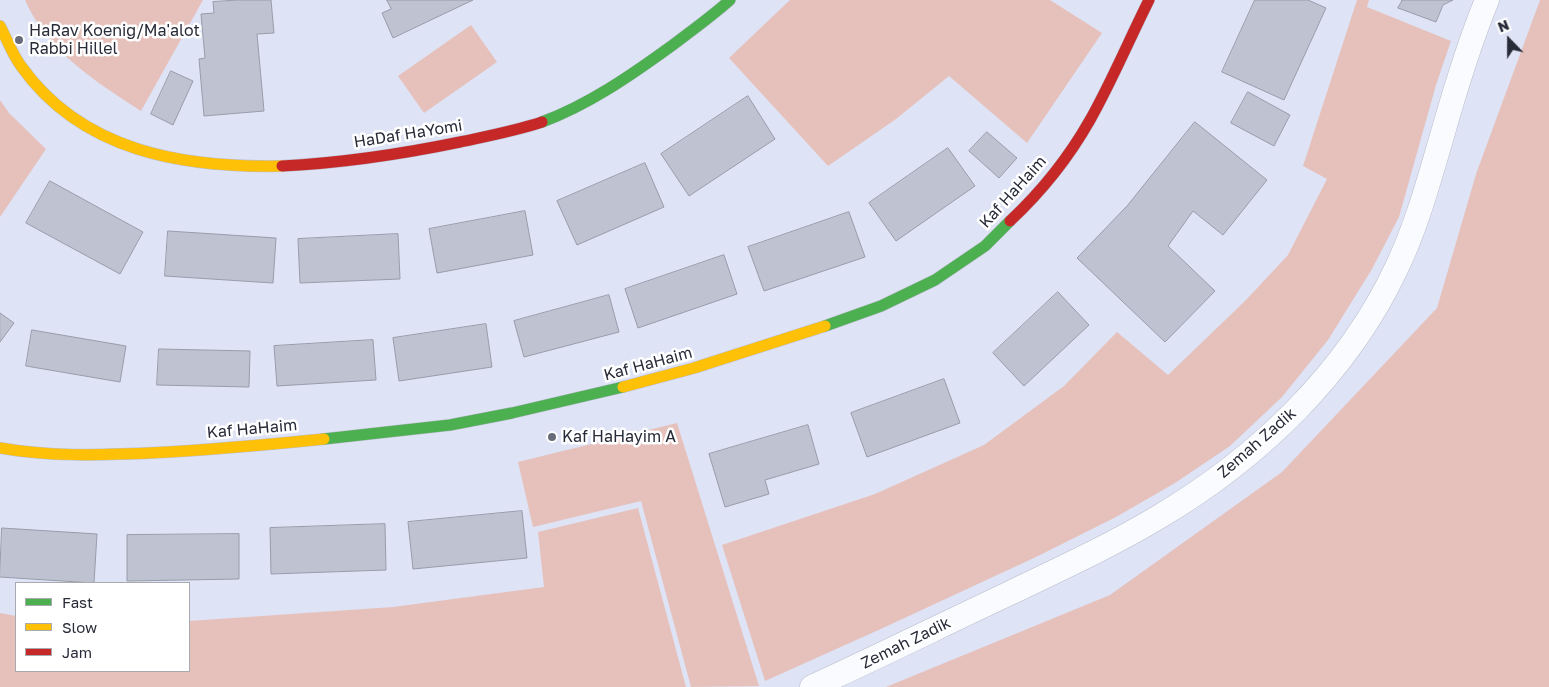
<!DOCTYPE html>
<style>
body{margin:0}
#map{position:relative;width:1549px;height:687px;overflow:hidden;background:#dee3f5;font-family:"Golos Text",sans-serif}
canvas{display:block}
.legend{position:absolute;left:15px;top:582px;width:175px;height:90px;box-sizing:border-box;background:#fff;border:1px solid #a9aaaf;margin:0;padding:6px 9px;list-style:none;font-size:15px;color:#282b38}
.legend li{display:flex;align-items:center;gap:10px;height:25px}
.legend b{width:25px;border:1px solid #a9aaaf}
.north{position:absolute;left:1484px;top:15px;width:50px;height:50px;-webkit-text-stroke:4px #fff;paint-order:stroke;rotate:338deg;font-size:14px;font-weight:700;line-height:20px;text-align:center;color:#282b38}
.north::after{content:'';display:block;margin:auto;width:18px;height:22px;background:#282b38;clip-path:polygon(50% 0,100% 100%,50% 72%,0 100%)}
</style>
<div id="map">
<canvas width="1549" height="687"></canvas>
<ul class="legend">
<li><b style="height:6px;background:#4caf50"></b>Fast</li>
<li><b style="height:6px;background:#ffc107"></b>Slow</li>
<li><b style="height:6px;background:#c62828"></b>Jam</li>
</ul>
<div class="north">N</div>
</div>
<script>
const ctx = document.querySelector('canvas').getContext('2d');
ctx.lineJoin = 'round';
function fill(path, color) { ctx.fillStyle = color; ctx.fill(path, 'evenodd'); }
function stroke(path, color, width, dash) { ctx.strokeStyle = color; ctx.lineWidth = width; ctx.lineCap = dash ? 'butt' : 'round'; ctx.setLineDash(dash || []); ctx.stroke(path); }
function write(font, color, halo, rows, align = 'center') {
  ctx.font = font + ' "Golos Text",sans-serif'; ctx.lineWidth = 5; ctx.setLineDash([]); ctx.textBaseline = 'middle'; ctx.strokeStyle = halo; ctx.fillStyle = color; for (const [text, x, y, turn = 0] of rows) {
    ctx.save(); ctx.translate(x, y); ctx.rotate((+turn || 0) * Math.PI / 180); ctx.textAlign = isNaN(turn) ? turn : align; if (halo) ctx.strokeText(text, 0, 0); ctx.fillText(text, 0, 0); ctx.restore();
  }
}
fill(new Path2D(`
 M 25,0 L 203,0 L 141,111 C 96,82 47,51 25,0 Z
 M 790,0 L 1050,0 L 1102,33 L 1027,143 L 949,76 L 896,119 L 828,166 L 729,58 Z
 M 1357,0 L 1369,0 L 1367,7 L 1451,41 L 1436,85 L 1399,217 L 1372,269 L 1328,340 L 1282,397 L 1230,446 L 1175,483 L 1116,517 L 1036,557 L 883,628 L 765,681 L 722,545 L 875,494 L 984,445 L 1064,386 L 1117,332 L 1168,375 L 1246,300 L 1288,255 L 1327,179 L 1303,166 Z
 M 1540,0 L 1549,0 L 1549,687 L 886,687 L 1110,595 L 1282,472 L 1437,308 L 1476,174 Z
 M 471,25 L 497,62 L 424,113 L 398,76 Z
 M 0,100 L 9,113 L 46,149 L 0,217 Z
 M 677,423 L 759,686 L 691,687 L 641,501 L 533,527 L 518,462 Z
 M 638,508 L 686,687 L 0,687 L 0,613 L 16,616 L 16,671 L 189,671 L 189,621 L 393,607 L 544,587 L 538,532 Z`), '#e6c1bc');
const building = new Path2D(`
 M 238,0 L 271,0 L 274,33 L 257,34 L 264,111 L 204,116 L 199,59 L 205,58 L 201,14 L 214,13 L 213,2 Z
 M 387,0 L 473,0 L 393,38 L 382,13 L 391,9 Z
 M 1255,0 L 1308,0 L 1326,8 L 1284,100 L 1222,72 Z
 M 1402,0 L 1401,0 L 1453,0 L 1443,5 L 1436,22 L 1398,8 Z
 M 171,71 L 193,81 L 173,125 L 151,114 Z
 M 1248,92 L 1290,115 L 1274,146 L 1231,123 Z
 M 748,96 L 775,139 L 689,196 L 661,154 Z
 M 1195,122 L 1267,180 L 1223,235 L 1193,211 L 1168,246 L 1215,291 L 1165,342 L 1077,258 L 1127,206 Z
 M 987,132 L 1017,158 L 999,178 L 969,151 Z
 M 948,148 L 975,186 L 896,241 L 869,203 Z
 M 645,163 L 664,207 L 577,245 L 557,201 Z
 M 50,181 L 143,232 L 120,274 L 26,223 Z
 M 525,211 L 533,255 L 437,273 L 429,229 Z
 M 849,212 L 865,257 L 764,291 L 748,247 Z
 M 168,231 L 276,238 L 273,283 L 165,276 Z
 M 398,234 L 400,279 L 300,283 L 298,239 Z
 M 724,255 L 737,294 L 638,328 L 625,289 Z
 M 1058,292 L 1089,325 L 1024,386 L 993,353 Z
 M 609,295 L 619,332 L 524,357 L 514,321 Z
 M 0,313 L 14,323 L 0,342 Z
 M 486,324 L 492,367 L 399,381 L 393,338 Z
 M 32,330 L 126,346 L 120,382 L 26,366 Z
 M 373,340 L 376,380 L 277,386 L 274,346 Z
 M 159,349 L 250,351 L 249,387 L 157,385 Z
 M 944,379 L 960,423 L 867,457 L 851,413 Z
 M 808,425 L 819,464 L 765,480 L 769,494 L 725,507 L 709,454 Z
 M 522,511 L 527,558 L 413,569 L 408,522 Z
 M 385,524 L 386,570 L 271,574 L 270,528 Z
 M 2,528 L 97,534 L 94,583 L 0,577 Z
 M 239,534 L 239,579 L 127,581 L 127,535 Z`);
fill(building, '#bfc3d1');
stroke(building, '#989caa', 1);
const street = new Path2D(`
 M 812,687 C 878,657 944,624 1010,593 C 1060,569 1110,546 1157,518 C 1257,459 1347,374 1397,267 C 1417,225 1429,180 1442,136 C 1455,90 1469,44 1487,0`);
const fast = new Path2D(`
 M 542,122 C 588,105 630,76 670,47 C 690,32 711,17 730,0
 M 825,326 L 881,306 L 935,280 L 985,246 L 1010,221
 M 324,439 L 450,425 L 512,413 L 623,387`);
const slow = new Path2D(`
 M 0,26 C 7,39 12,54 21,66 C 82,152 184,168 282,166
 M 623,387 L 694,368 L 825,326
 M 0,448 C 49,457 99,455 149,453 C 207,450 265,445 324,439`);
const jam = new Path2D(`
 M 282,166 C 342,163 402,154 460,142 C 488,136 515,131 542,122
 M 1010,221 C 1041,192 1069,157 1090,120 C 1112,81 1129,40 1149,0`);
stroke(street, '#b9bccb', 25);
stroke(fast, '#b9bccb', 12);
stroke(slow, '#b9bccb', 12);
stroke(jam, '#b9bccb', 12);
stroke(street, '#fafbfe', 24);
stroke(fast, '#4caf50', 11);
stroke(slow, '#ffc107', 11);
stroke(jam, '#c62828', 11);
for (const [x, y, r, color] of [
 [19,40,5,"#686b7a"],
 [552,437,5,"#686b7a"]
]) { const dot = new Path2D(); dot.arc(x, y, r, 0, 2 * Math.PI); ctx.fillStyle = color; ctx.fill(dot); stroke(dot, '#fff', 2); }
write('16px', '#282b38', '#fff', [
 ["HaRav Koenig/Ma'alot",29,31],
 ["Rabbi Hillel",29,49],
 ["Kaf HaHayim A",562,437]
], 'left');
write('16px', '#282b38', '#fff', [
 ["HaDaf HaYomi",408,134,-9],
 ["Kaf HaHaim",1013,192,-48],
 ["Kaf HaHaim",648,364,-15],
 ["Kaf HaHaim",252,429,-5],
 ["Zemah Zadik",1257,443,-41],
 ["Zemah Zadik",906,643,-26]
]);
</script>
